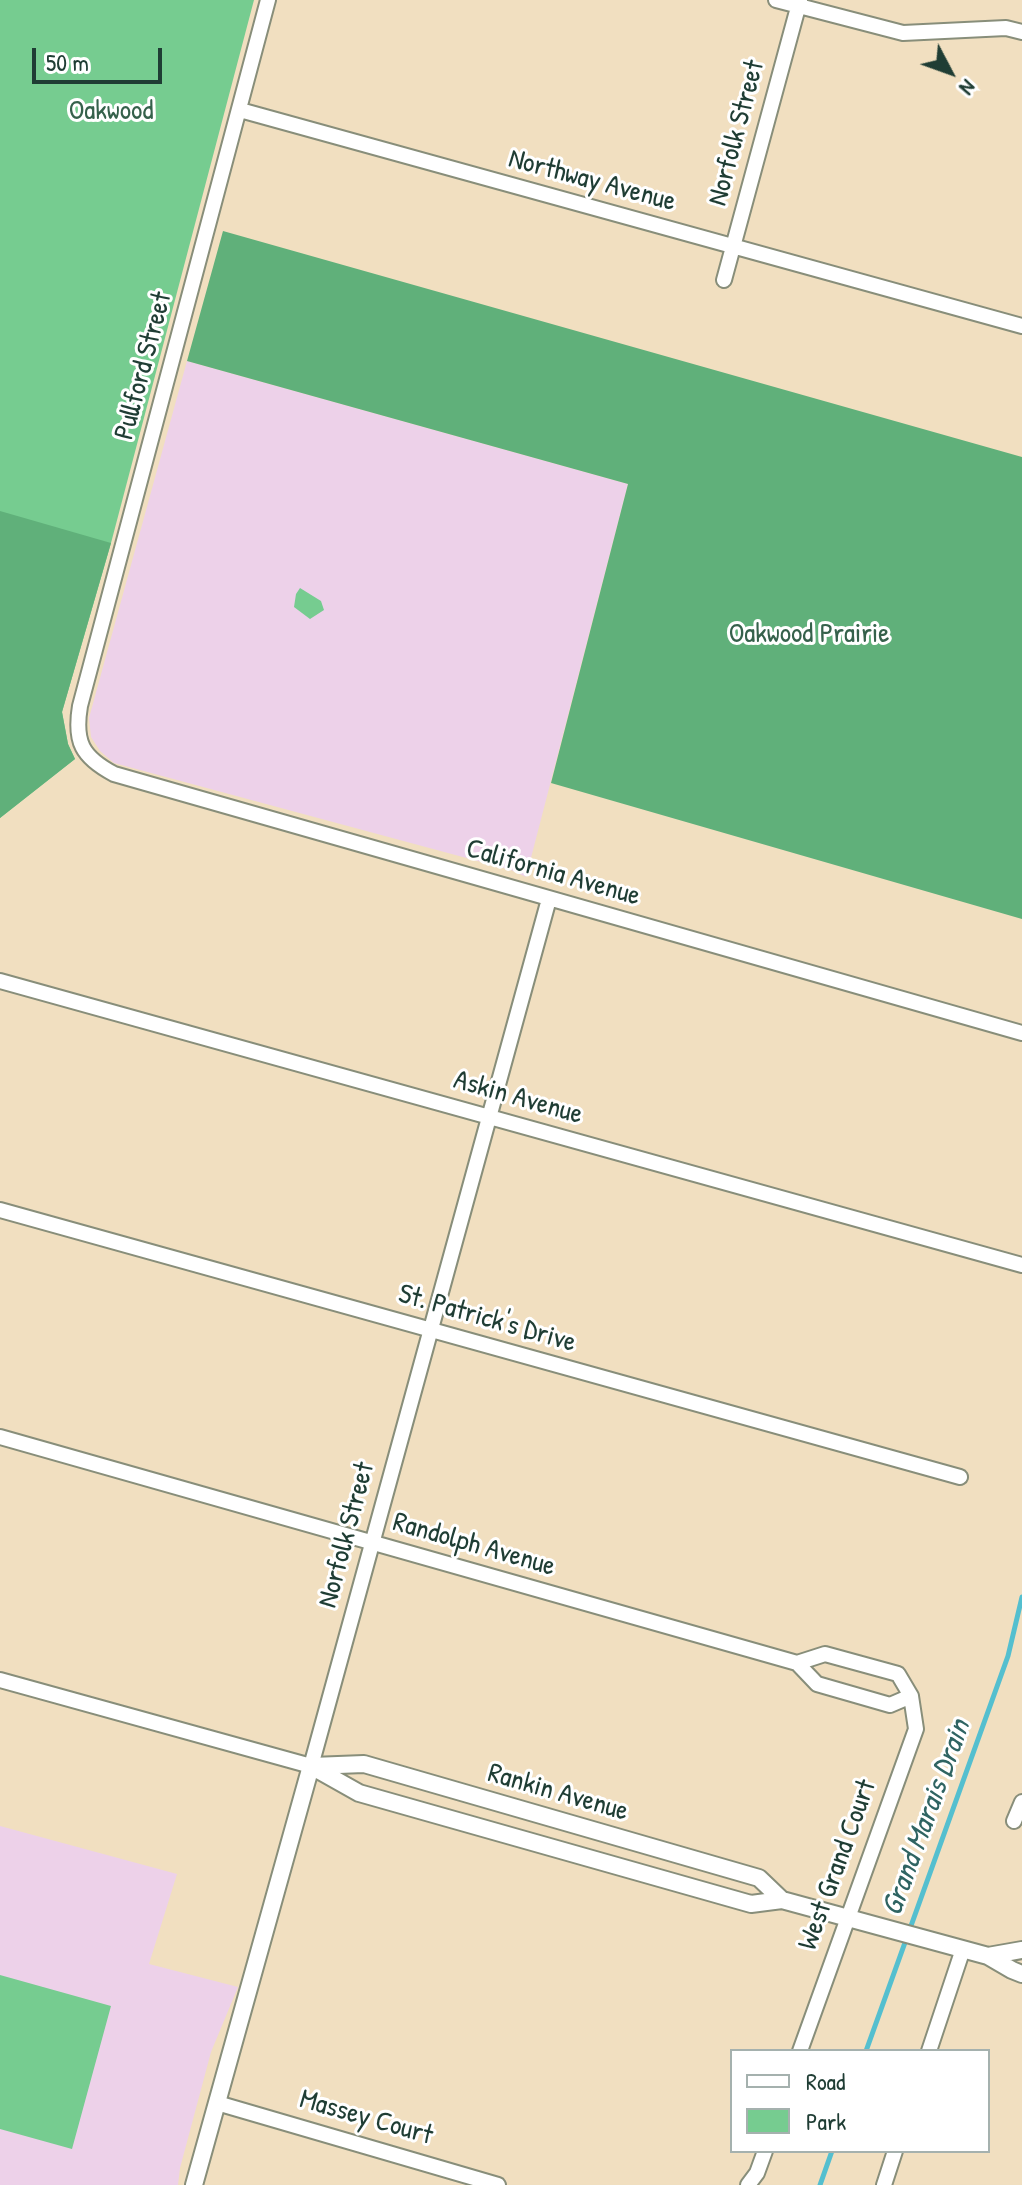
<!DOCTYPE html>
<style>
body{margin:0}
#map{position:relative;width:1022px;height:2185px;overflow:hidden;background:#f1dfc0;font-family:"Patrick Hand",sans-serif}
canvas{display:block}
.legend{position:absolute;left:730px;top:2049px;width:260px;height:104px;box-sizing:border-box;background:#fff;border:2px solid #a5b1ae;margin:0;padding:10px 14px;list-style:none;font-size:24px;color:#1f3d34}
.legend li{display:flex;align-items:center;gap:16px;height:40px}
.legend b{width:40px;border:2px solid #a5b1ae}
.north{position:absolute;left:910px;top:32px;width:80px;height:80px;-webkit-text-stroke:6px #fff;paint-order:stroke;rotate:131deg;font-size:22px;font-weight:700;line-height:32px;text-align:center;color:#1f3d34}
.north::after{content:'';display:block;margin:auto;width:28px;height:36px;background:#1f3d34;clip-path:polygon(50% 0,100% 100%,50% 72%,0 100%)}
.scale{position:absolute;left:32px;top:48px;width:130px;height:36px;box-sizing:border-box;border:4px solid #1f3d34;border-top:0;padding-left:10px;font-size:24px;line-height:28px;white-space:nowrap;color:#1f3d34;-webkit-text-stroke:6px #fff;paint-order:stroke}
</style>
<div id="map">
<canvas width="1022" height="2185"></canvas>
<ul class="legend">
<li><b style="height:10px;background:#fff"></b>Road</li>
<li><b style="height:22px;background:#76cc90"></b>Park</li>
</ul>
<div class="north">N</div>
<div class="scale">50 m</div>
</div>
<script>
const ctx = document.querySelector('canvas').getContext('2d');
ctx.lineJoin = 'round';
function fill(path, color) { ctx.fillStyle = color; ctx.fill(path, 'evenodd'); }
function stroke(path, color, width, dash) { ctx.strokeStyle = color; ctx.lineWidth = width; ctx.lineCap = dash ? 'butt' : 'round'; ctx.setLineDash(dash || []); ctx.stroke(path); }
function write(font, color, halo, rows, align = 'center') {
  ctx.font = font + ' "Patrick Hand",sans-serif'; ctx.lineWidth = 6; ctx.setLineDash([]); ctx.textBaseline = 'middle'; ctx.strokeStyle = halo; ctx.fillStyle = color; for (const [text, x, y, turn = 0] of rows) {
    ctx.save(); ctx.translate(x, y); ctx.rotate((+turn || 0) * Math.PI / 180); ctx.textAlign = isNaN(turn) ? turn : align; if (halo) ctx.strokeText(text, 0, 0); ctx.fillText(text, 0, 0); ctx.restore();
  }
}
fill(new Path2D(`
 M 187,361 L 628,484 L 526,877 L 511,870 L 114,763 L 100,751 L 91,737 L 89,718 Z
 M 0,1826 L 177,1874 L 149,1964 L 238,1987 L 211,2052 L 180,2168 L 178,2185 L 0,2185 Z`), '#edd1e9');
fill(new Path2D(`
 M 0,0 L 254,0 L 111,543 L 62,712 L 68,744 L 75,759 L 0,818 Z
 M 300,588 L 321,601 L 324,610 L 310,619 L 294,607 L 296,594 Z
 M 0,1975 L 111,2006 L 72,2149 L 0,2129 Z`), '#76cc90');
fill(new Path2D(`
 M 223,231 L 1022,457 L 1022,919 L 551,783 L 628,484 L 187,361 Z
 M 0,511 L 111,543 L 62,712 L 68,744 L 75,759 L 0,818 Z`), '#60b07a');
stroke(new Path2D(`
 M 866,2051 L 1008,1656 L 1022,1597
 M 820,2185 L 832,2151`), '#54bfcf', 5);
const minor = new Path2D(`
 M 268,0 L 80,706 C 74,742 82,757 114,774 L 1022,1033
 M 776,0 L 903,33 L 1006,28 L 1022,32
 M 240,110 L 1022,326
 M 724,280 L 800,0
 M 0,981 L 1022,1265
 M 0,1210 L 960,1477
 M 0,1437 L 797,1663 L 817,1684 L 890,1705 L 911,1696
 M 797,1663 L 825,1654 L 898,1674 L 911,1696 L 916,1729 L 800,2051
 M 0,1680 L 311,1766 L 549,899
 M 1014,1821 L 1022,1802
 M 929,2051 L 963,1949
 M 217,2103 L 498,2185
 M 748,2185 L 757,2173 L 765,2151
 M 884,2185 L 895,2151`);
const tertiary = new Path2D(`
 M 311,1766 L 359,1793 L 751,1904 L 782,1900 L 988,1956 L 1012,1970 L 1022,1974
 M 312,1766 L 364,1764 L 759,1878 L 782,1900
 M 988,1956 L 1022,1950
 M 194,2185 L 311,1766`);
stroke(minor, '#888e7a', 18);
stroke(tertiary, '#888e7a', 20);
stroke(minor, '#fff', 14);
stroke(tertiary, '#fff', 16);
write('28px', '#35614b', '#fff', [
 ["Oakwood",111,112],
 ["Oakwood Prairie",809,635]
]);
write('28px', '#1f3d34', '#fff', [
 ["Norfolk Street",737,133,-75],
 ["Northway Avenue",592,181,15],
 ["Pullford Street",144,366,-75],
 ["California Avenue",553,873,16],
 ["Askin Avenue",518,1098,16],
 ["St. Patrick's Drive",487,1319,16],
 ["Norfolk Street",347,1535,-75],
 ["Randolph Avenue",474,1545,16],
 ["Rankin Avenue",558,1793,16],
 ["West Grand Court",838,1865,-70],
 ["Massey Court",366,2118,16]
]);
write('italic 30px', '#2f6462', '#fff', [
 ["Grand Marais Drain",927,1818,-70]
]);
</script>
